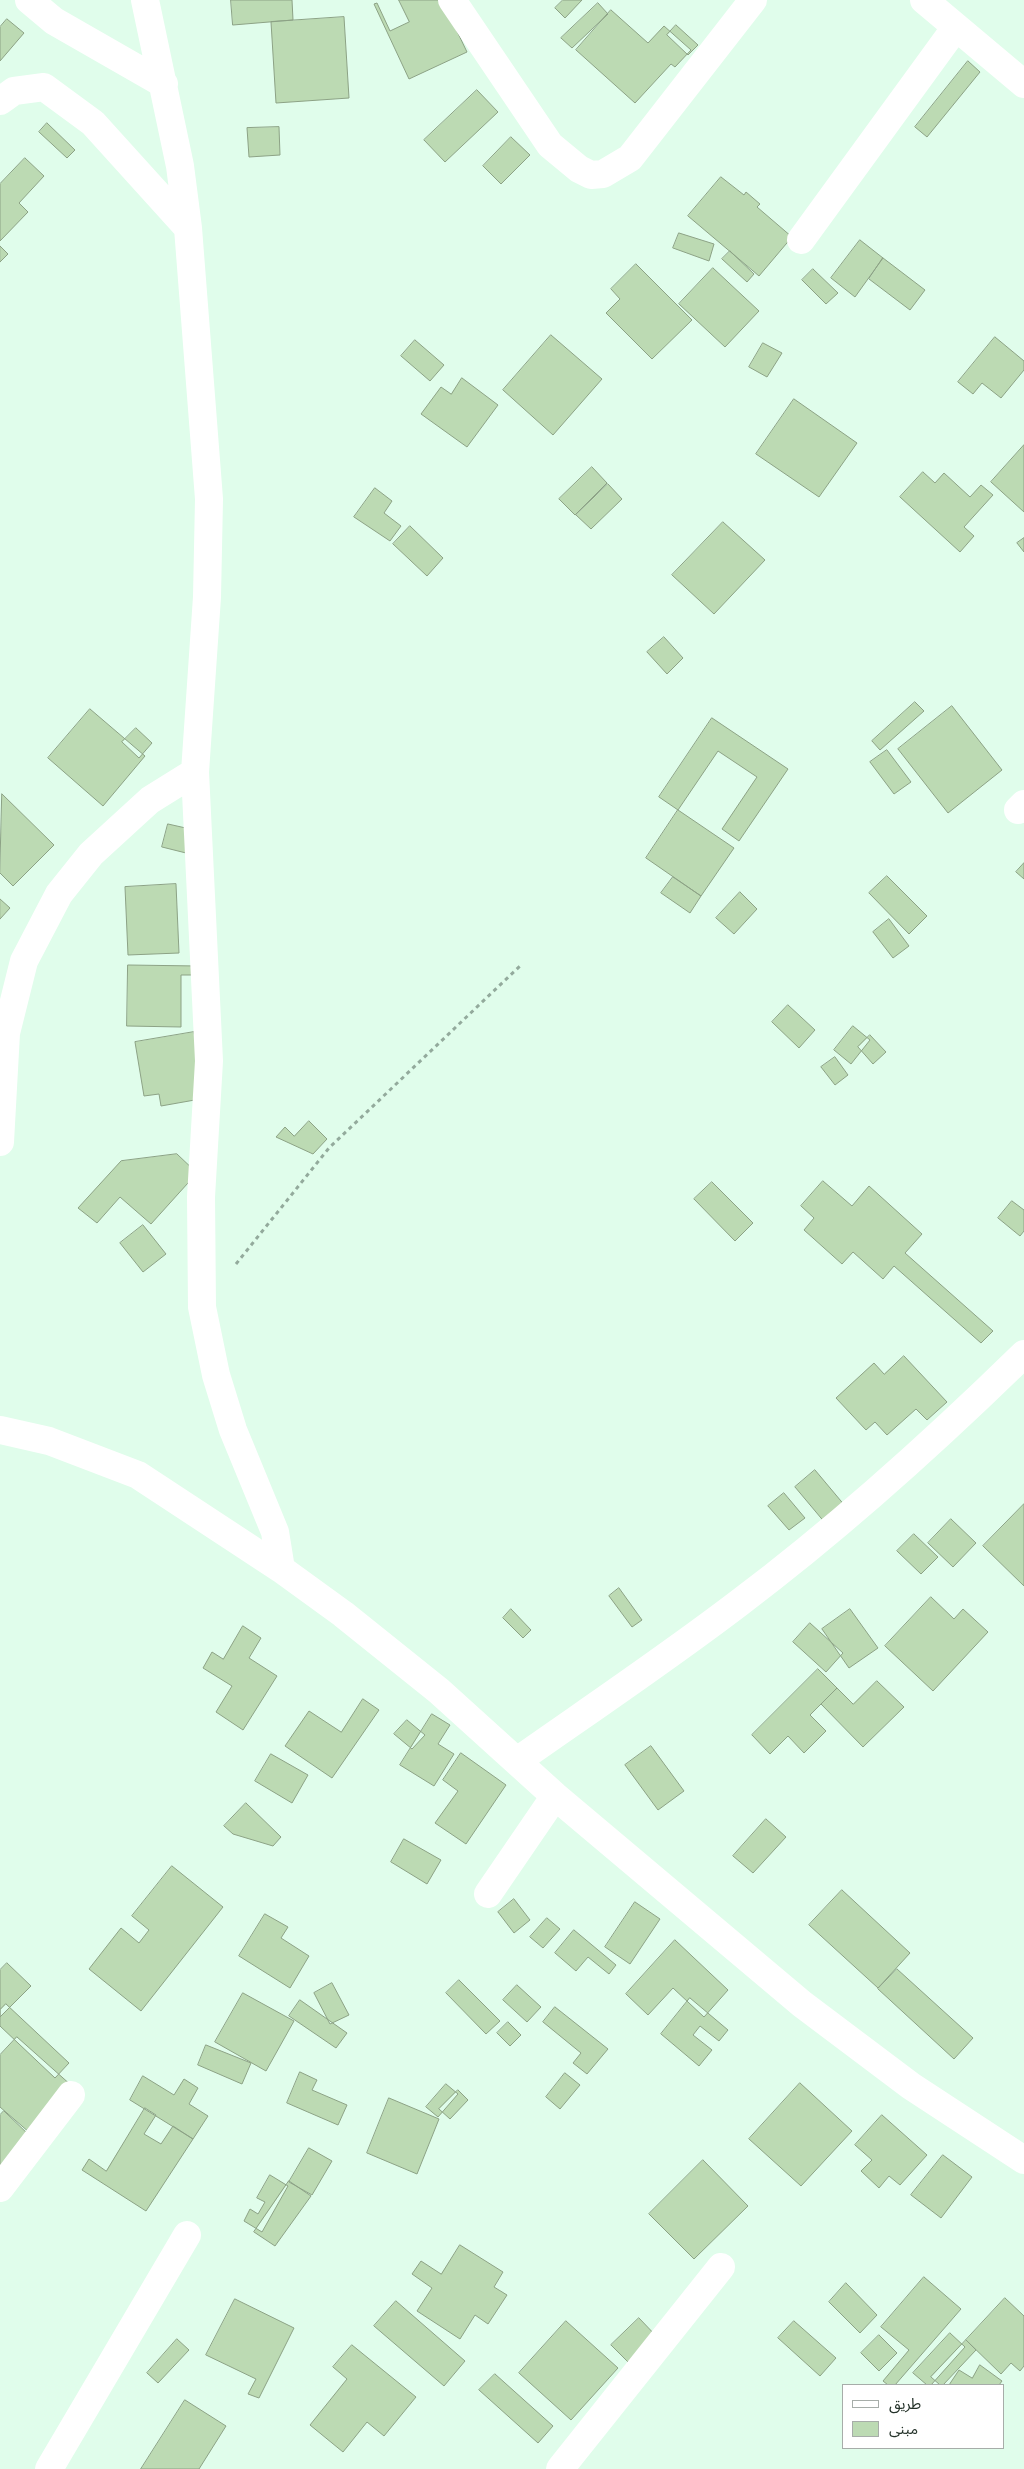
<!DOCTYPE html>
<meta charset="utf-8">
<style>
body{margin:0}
#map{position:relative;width:1024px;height:2469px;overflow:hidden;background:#e0fdeb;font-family:"Roboto Condensed","Noto Sans Arabic",sans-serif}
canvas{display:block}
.legend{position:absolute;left:842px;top:2384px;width:162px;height:65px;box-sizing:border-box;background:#fff;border:1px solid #a7ada9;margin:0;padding:6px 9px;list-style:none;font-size:15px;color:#243229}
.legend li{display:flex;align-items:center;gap:10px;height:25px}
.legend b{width:25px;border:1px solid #a7ada9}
</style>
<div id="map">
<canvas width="1024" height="2469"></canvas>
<ul class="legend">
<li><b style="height:6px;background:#fff"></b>طريق</li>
<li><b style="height:14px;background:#bcdab3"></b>مبنى</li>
</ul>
</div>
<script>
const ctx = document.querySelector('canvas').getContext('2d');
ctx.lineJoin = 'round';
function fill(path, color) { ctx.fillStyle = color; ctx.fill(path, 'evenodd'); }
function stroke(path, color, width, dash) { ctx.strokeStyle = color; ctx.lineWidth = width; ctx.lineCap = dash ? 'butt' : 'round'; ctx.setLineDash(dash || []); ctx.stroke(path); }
const building = new Path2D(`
 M 231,0 L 292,0 L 293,20 L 233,25 Z
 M 399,0 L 442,0 L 467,52 L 409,79 L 374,4 L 377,3 L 390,31 L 409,22 Z
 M 563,0 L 582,0 L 565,18 L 555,8 Z
 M 598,3 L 608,14 L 572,48 L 561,38 Z
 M 611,10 L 648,43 L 664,26 L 691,50 L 675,67 L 671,64 L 635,103 L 576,50 Z
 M 344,17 L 349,98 L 276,103 L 271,22 Z
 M 7,19 L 24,33 L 0,61 L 0,27 Z
 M 676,25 L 698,45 L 688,55 L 667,35 Z
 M 968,61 L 980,72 L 927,137 L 915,127 Z
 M 477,90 L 498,112 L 445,162 L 424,140 Z
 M 47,123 L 75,150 L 67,158 L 39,132 Z
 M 279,127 L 280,155 L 249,157 L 247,128 Z
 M 511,137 L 530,155 L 501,184 L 483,166 Z
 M 25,158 L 44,176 L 19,203 L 28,212 L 0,241 L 0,184 Z
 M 721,177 L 744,195 L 746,192 L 760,204 L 757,207 L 792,237 L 759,276 L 688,216 Z
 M 679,233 L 714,244 L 709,261 L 673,248 Z
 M 860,240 L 883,258 L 855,297 L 831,278 Z
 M 0,246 L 8,254 L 0,262 Z
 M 730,251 L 754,274 L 747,282 L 722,259 Z
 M 883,258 L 925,290 L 910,310 L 869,279 Z
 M 636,264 L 692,320 L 652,359 L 606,313 L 620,299 L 611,289 Z
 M 713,268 L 759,311 L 725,347 L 679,304 Z
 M 813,269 L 838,293 L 826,304 L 802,280 Z
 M 551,335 L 602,379 L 553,435 L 503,390 Z
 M 995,337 L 1024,361 L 1024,370 L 1001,398 L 982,383 L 973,394 L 958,382 Z
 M 415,340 L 444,365 L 430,381 L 401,356 Z
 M 763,343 L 782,353 L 767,377 L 749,367 Z
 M 462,378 L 498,405 L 467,447 L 421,414 L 441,387 L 451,394 Z
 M 794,399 L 857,443 L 819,497 L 756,454 Z
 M 1024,445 L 1024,512 L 991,482 Z
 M 592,467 L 607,483 L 575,515 L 559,499 Z
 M 923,472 L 935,483 L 944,473 L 970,497 L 981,485 L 993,495 L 964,527 L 974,536 L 960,552 L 900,497 Z
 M 608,484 L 622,499 L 591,529 L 576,515 Z
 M 375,488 L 392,501 L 384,513 L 401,526 L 390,541 L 354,517 Z
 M 723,522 L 765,560 L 714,614 L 672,575 Z
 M 410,526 L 443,558 L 427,576 L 393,544 Z
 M 1024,538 L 1024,552 L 1017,543 Z
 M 664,637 L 683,658 L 667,674 L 647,652 Z
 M 915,702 L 924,711 L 880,750 L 872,741 Z
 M 952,706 L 1002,770 L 948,813 L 898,749 Z
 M 90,709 L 145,756 L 103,806 L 48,758 Z
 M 712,718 L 788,769 L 739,841 L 722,829 L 757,777 L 718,751 L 678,810 L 659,797 Z
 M 136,728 L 152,743 L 139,758 L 122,742 Z
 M 887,750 L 911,782 L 894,794 L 870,762 Z
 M 2,794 L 54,845 L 13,886 L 0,873 Z
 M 678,810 L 734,848 L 701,896 L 646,858 Z
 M 168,824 L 199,831 L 194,855 L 162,847 Z
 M 1024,863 L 1024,879 L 1016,872 Z
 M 887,876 L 927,916 L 909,934 L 869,893 Z
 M 673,877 L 701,896 L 690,913 L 661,893 Z
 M 176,884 L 179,953 L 128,955 L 125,887 Z
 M 740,892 L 757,909 L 734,934 L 716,918 Z
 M 0,899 L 10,908 L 0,919 Z
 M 889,919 L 909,946 L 893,958 L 873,932 Z
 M 128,965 L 198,966 L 197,975 L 181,975 L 181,1027 L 127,1026 Z
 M 788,1005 L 815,1030 L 799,1048 L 772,1022 Z
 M 853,1026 L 870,1040 L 851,1064 L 834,1050 Z
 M 194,1032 L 206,1098 L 161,1106 L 159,1094 L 144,1096 L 135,1042 Z
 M 870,1035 L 886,1052 L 873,1064 L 858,1047 Z
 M 835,1057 L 848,1075 L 835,1085 L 821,1067 Z
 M 309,1121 L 327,1139 L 313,1154 L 276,1137 L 285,1127 L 294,1136 Z
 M 177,1154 L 197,1173 L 151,1224 L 120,1197 L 97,1223 L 78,1208 L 121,1161 Z
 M 823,1181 L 852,1206 L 869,1186 L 922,1234 L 905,1253 L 993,1331 L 981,1343 L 894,1266 L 883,1279 L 853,1252 L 842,1264 L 804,1230 L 814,1218 L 801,1206 Z
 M 712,1182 L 753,1223 L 735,1241 L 694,1199 Z
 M 1012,1201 L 1024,1210 L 1024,1231 L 1020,1236 L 998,1218 Z
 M 143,1225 L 166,1254 L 143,1272 L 120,1243 Z
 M 904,1356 L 947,1402 L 927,1420 L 916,1409 L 887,1435 L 875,1422 L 866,1430 L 836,1398 L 874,1363 L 884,1374 Z
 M 815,1470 L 846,1507 L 826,1524 L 795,1487 Z
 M 784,1493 L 805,1518 L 789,1530 L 768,1506 Z
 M 1024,1504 L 1024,1586 L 983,1546 Z
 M 951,1519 L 976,1543 L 953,1567 L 928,1543 Z
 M 914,1534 L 938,1557 L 921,1574 L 897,1551 Z
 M 619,1588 L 642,1620 L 632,1627 L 609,1596 Z
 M 931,1597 L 954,1619 L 963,1609 L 988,1632 L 933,1691 L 885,1646 Z
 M 511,1609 L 531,1630 L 523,1638 L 503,1618 Z
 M 850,1609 L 878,1648 L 849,1668 L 822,1629 Z
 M 810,1623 L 843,1653 L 826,1672 L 793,1642 Z
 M 243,1626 L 261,1638 L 249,1658 L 277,1676 L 243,1730 L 216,1712 L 232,1686 L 203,1668 L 212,1652 L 223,1659 Z
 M 818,1669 L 837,1688 L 810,1715 L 826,1731 L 804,1753 L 788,1736 L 770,1754 L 752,1735 Z
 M 877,1681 L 904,1707 L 863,1747 L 821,1704 L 837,1688 L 853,1704 Z
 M 363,1699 L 379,1710 L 332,1778 L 285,1746 L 309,1711 L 341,1732 Z
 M 432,1714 L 450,1725 L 438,1744 L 454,1754 L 434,1786 L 400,1765 Z
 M 407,1720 L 425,1735 L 412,1749 L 394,1734 Z
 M 651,1746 L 684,1791 L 658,1810 L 625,1765 Z
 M 461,1753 L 506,1785 L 466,1844 L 435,1823 L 458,1791 L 443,1780 Z
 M 271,1754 L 308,1775 L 292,1803 L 255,1781 Z
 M 246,1803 L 281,1837 L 273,1846 L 233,1834 L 224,1826 Z
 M 766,1819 L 786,1837 L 753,1873 L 733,1856 Z
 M 404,1839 L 441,1860 L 427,1884 L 391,1862 Z
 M 172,1866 L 223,1907 L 141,2011 L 89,1969 L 121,1928 L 139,1943 L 149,1930 L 132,1916 Z
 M 842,1890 L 910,1953 L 878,1988 L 809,1925 Z
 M 514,1899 L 530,1920 L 514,1933 L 498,1912 Z
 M 635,1902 L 660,1919 L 630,1964 L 605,1947 Z
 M 265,1914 L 288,1927 L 281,1938 L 309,1956 L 290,1988 L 239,1956 Z
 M 547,1918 L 560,1929 L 543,1948 L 530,1937 Z
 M 574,1930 L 616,1965 L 609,1974 L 588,1957 L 576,1971 L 555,1953 Z
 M 675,1940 L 728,1990 L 704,2017 L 673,1988 L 648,2015 L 626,1994 Z
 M 7,1963 L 31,1986 L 0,2017 L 0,1970 Z
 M 897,1969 L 973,2038 L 954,2059 L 878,1989 Z
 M 459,1980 L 500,2021 L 486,2034 L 446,1993 Z
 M 332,1983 L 349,2015 L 330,2024 L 314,1993 Z
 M 517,1985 L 541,2007 L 527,2022 L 503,2000 Z
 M 243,1993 L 294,2021 L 266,2071 L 215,2042 Z
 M 690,1998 L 728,2030 L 719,2041 L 700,2026 L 693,2035 L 712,2050 L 699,2066 L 661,2034 Z
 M 300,2000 L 347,2033 L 336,2048 L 289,2016 Z
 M 6,2004 L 69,2063 L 55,2078 L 0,2026 L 0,2010 Z
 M 555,2007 L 608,2049 L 587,2074 L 573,2063 L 581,2053 L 543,2022 Z
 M 508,2022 L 521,2035 L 510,2046 L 497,2033 Z
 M 17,2037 L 72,2086 L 30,2133 L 0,2107 L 0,2055 Z
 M 206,2045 L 251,2063 L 242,2084 L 198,2065 Z
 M 300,2072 L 317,2080 L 312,2090 L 347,2105 L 338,2125 L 287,2103 Z
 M 565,2073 L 580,2085 L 560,2109 L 546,2097 Z
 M 143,2076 L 174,2095 L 184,2079 L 198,2088 L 189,2104 L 208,2116 L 193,2139 L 130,2100 Z
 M 800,2083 L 852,2131 L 801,2186 L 749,2139 Z
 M 446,2084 L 458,2094 L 438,2117 L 426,2107 Z
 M 458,2090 L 468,2100 L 450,2119 L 439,2109 Z
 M 389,2098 L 439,2119 L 417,2174 L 367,2153 Z
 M 145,2108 L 156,2115 L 144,2134 L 161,2144 L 173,2126 L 193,2139 L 146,2211 L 82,2170 L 89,2159 L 106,2171 Z
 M 4,2111 L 29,2135 L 0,2166 L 0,2115 Z
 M 882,2115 L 927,2155 L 900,2185 L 889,2176 L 879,2188 L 861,2171 L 872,2160 L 855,2145 Z
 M 309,2148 L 332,2161 L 312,2195 L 289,2182 Z
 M 943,2155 L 972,2177 L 941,2218 L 911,2195 Z
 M 703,2160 L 748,2206 L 694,2259 L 649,2214 Z
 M 270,2175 L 288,2186 L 262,2232 L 244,2221 L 250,2209 L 258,2214 L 265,2202 L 257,2198 Z
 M 289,2181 L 311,2196 L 275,2246 L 254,2232 Z
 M 460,2245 L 503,2272 L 494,2287 L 507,2295 L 488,2324 L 475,2315 L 460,2339 L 417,2311 L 432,2288 L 412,2274 L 421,2261 L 441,2274 Z
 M 924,2277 L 961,2309 L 895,2385 L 888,2385 L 883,2381 L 909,2350 L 881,2327 Z
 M 846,2283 L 877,2315 L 860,2333 L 829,2302 Z
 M 1005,2298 L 1024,2316 L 1024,2366 L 1020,2371 L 1011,2363 L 1001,2374 L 966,2340 Z
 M 235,2299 L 294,2328 L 259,2398 L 248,2394 L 256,2379 L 206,2355 Z
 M 396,2301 L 465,2361 L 444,2386 L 374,2326 Z
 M 639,2318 L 659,2339 L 632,2366 L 611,2345 Z
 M 566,2321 L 618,2368 L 571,2420 L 519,2373 Z
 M 794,2321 L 836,2358 L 820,2376 L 778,2338 Z
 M 950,2333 L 965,2347 L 931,2385 L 927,2385 L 913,2373 Z
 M 879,2335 L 897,2353 L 879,2371 L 861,2353 Z
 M 177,2339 L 189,2350 L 158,2383 L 147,2373 Z
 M 966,2340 L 976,2350 L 943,2385 L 940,2385 L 931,2377 Z
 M 352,2345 L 416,2397 L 384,2436 L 367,2422 L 343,2452 L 310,2425 L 347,2379 L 333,2367 Z
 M 980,2365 L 1002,2381 L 999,2385 L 949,2385 L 959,2370 L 972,2378 Z
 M 495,2374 L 553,2426 L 538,2443 L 479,2390 Z
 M 185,2400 L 226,2426 L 199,2469 L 141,2469 Z`);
fill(building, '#bcdab3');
stroke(building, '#8ca285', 1);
stroke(new Path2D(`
 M 236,1264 L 329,1148 L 521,965`), '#93aa9c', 3, [4, 4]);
stroke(new Path2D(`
 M 29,0 L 54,21 L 164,84
 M 145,0 L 180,166 L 188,228 L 209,499 L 207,597 L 195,772 L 209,1061 L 201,1197 L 202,1307 L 216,1375 L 233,1430 L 275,1532 L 281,1569
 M 452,0 L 550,145 L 579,169 L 591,175 L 603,174 L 630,158 L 753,0
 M 924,0 L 1024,84
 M 0,101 L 14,91 L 44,87 L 93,123 L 188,228
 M 801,240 L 956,27
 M 1018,810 L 1024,804
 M 0,1142 L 6,1033 L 24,961 L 59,894 L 91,854 L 150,800 L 195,772
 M 0,1430 L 49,1441 L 138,1475 L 281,1569 L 343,1614 L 439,1691 L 555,1796 L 802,2004 L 911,2086 L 1024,2160
 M 517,1761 C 591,1709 667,1658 739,1603 C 840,1527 934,1442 1024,1354
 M 488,1894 L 555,1796
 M 0,2188 L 71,2095
 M 49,2469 L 187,2235
 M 560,2469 L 721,2267`), '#fff', 28);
</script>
